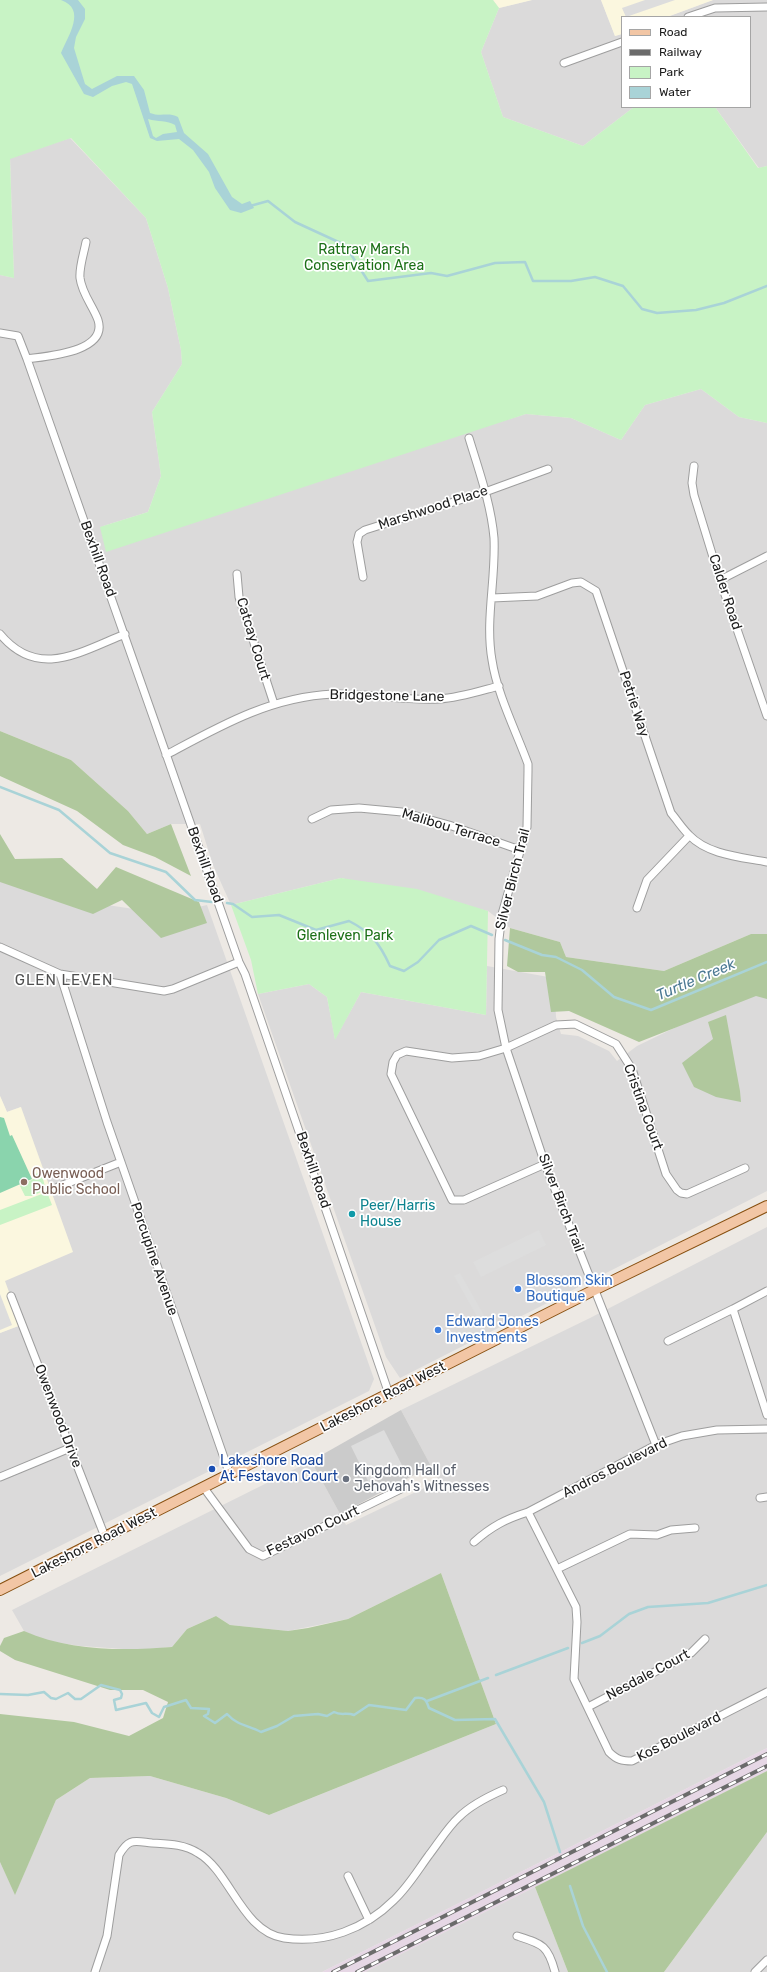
<!DOCTYPE html>
<style>
body{margin:0}
#map{position:relative;width:767px;height:1972px;overflow:hidden;background:#ede9e4;font-family:Rubik,sans-serif}
canvas{display:block}
.legend{position:absolute;left:621px;top:16px;width:130px;height:92px;box-sizing:border-box;background:#fff;border:1px solid #a5a5a5;margin:0;padding:5px 7px;list-style:none;font-size:12px;color:#1d1d1d}
.legend li{display:flex;align-items:center;gap:8px;height:20px}
.legend b{width:20px;border:1px solid #a5a5a5}
</style>
<div id="map">
<canvas width="767" height="1972"></canvas>
<ul class="legend">
<li><b style="height:5px;background:#f2c6a5"></b>Road</li>
<li><b style="height:5px;background:#6b6b6b"></b>Railway</li>
<li><b style="height:11px;background:#c8f3c5"></b>Park</li>
<li><b style="height:11px;background:#a9d3d7"></b>Water</li>
</ul>
</div>
<script>
const ctx = document.querySelector('canvas').getContext('2d');
ctx.lineJoin = 'round';
function fill(path, color) { ctx.fillStyle = color; ctx.fill(path, 'evenodd'); }
function stroke(path, color, width, dash) { ctx.strokeStyle = color; ctx.lineWidth = width; ctx.lineCap = dash ? 'butt' : 'round'; ctx.setLineDash(dash || []); ctx.stroke(path); }
function write(font, color, halo, rows, align = 'center') {
  ctx.font = font + ' Rubik,sans-serif'; ctx.lineWidth = 3.5; ctx.setLineDash([]); ctx.textBaseline = 'middle'; ctx.strokeStyle = halo; ctx.fillStyle = color; for (const [text, x, y, turn = 0] of rows) {
    ctx.save(); ctx.translate(x, y); ctx.rotate((+turn || 0) * Math.PI / 180); ctx.textAlign = isNaN(turn) ? turn : align; if (halo) ctx.strokeText(text, 0, 0); ctx.fillText(text, 0, 0); ctx.restore();
  }
}
fill(new Path2D(`
 M 532,0 L 601,0 L 615,36 L 622,34 L 622,107 L 634,107 L 583,146 L 503,117 L 481,52 L 499,8 Z
 M 713,0 L 767,0 L 767,166 L 759,168 L 715,107 L 750,107 L 750,17 L 667,17 Z
 M 70,138 L 146,218 L 168,288 L 181,350 L 182,364 L 152,412 L 161,476 L 148,512 L 100,527 L 470,431 L 526,414 L 571,418 L 621,440 L 645,405 L 701,389 L 739,417 L 767,423 L 767,934 L 751,934 L 664,971 L 566,957 L 560,942 L 510,928 L 488,911 L 341,878 L 231,905 L 213,865 L 200,824 L 171,824 L 147,834 L 128,811 L 71,760 L 0,731 L 0,275 L 14,278 L 10,158 Z
 M 0,866 L 100,904 L 168,914 L 207,905 L 374,1379 L 369,1391 L 0,1576 L 0,1333 L 21,1325 L 4,1281 L 21,1107 L 7,1112 L 0,1096 Z
 M 487,966 L 554,978 L 556,1017 L 561,1034 L 578,1036 L 609,1051 L 617,1061 L 637,1046 L 757,988 L 767,994 L 767,1191 L 400,1378 L 386,1357 L 258,994 L 309,984 L 327,997 L 335,1039 L 361,992 L 486,1015 Z
 M 767,1227 L 767,1748 L 322,1972 L 0,1972 L 0,1862 L 15,1894 L 56,1800 L 90,1778 L 150,1776 L 226,1798 L 269,1815 L 496,1724 L 441,1573 L 348,1619 L 288,1631 L 230,1625 L 216,1616 L 187,1629 L 172,1647 L 137,1650 L 81,1646 L 45,1641 L 24,1631 L 12,1610 L 311,1461 L 346,1525 L 439,1481 L 401,1410 L 590,1318 Z
 M 767,1832 L 767,1972 L 664,1972 Z
 M 535,1887 L 568,1972 L 365,1972 Z`), '#dbdada');
fill(new Path2D(`
 M 767,1748 L 767,1771 L 365,1972 L 322,1972 Z`), '#e6d7e5');
fill(new Path2D(`
 M 493,0 L 532,0 L 499,8 Z
 M 601,0 L 713,0 L 667,17 L 622,17 L 622,34 L 615,36 Z
 M 0,1096 L 7,1112 L 21,1107 L 73,1252 L 5,1281 L 21,1325 L 0,1333 Z`), '#fbf7df');
fill(new Path2D(`
 M 401,1410 L 431,1466 L 340,1514 L 311,1461 Z`), '#cbcbcb');
fill(new Path2D(`
 M 0,731 L 71,760 L 128,811 L 147,834 L 171,824 L 191,876 L 155,857 L 123,845 L 77,811 L 0,776 Z
 M 0,834 L 15,859 L 62,858 L 97,889 L 116,867 L 199,902 L 207,923 L 161,938 L 122,900 L 93,914 L 0,882 Z
 M 510,928 L 560,942 L 566,957 L 664,971 L 751,934 L 767,934 L 767,999 L 756,996 L 639,1042 L 569,1011 L 551,1012 L 545,972 L 518,972 L 507,966 Z
 M 726,1015 L 740,1091 L 741,1102 L 716,1097 L 694,1087 L 682,1063 L 713,1039 L 708,1022 Z
 M 441,1573 L 496,1724 L 269,1815 L 226,1798 L 150,1776 L 90,1778 L 56,1800 L 15,1895 L 0,1862 L 0,1714 L 74,1722 L 129,1736 L 163,1718 L 168,1702 L 143,1690 L 110,1690 L 15,1660 L 0,1651 L 0,1646 L 4,1638 L 24,1631 C 69,1651 123,1651 172,1647 L 187,1629 L 216,1616 L 230,1625 L 288,1631 L 308,1628 L 348,1619 Z
 M 767,1771 L 767,1832 L 664,1972 L 568,1972 L 535,1887 Z`), '#b0c89d');
fill(new Path2D(`
 M 0,0 L 493,0 L 499,8 L 481,52 L 503,117 L 583,146 L 634,107 L 715,107 L 758,168 L 767,166 L 767,423 L 739,417 L 701,389 L 645,405 L 621,440 L 571,418 L 526,414 L 106,552 L 100,527 L 148,512 L 161,476 L 152,412 L 182,364 L 181,350 L 168,288 L 146,218 L 71,138 L 10,159 L 14,278 L 0,275 Z
 M 341,878 L 417,889 L 488,911 L 486,1015 L 361,992 L 335,1040 L 327,997 L 309,984 L 258,994 L 251,960 L 231,905 Z
 M 38,1173 L 43,1179 L 46,1190 L 32,1196 L 25,1196 L 20,1186 L 35,1178 L 33,1175 Z
 M 47,1192 L 52,1205 L 0,1225 L 0,1210 Z`), '#c8f3c5');
fill(new Path2D(`
 M 0,1117 L 4,1118 L 10,1136 L 12,1135 L 32,1179 L 0,1193 Z`), '#8ad4ad');
fill(new Path2D(`
 M 645,0 L 675,0 L 626,17 L 622,8 Z
 M 539,1230 L 546,1245 L 481,1277 L 473,1262 Z
 M 460,1273 L 485,1317 L 479,1320 L 454,1276 Z
 M 0,1294 L 12,1325 L 0,1330 Z
 M 384,1430 L 403,1467 L 369,1483 L 351,1446 Z`), '#ddd');
fill(new Path2D(`
 M 61,0 L 78,0 L 85,9 L 85,19 L 76,37 L 74,48 L 85,84 L 92,89 L 117,76 L 134,76 L 144,90 L 150,113 C 160,117 169,112 178,117 L 184,133 L 208,154 L 232,197 L 242,204 L 250,201 L 254,208 L 241,213 L 230,210 L 215,188 L 209,172 L 193,150 L 179,139 L 157,141 L 150,138 L 132,84 L 126,82 L 112,86 L 93,97 L 84,94 L 61,53 C 68,36 87,9 61,0 ZM 148,119 C 158,122 167,120 175,125 L 177,132 L 163,134 L 156,138 L 153,136 Z`), '#a9d3d7');
stroke(new Path2D(`
 M 250,206 L 268,201 L 295,222 L 345,245 L 368,281 L 431,273 L 447,276 L 495,263 L 525,262 L 533,281 L 571,281 L 595,277 L 623,286 L 642,309 L 657,313 L 696,310 L 724,303 L 767,286
 M 0,787 L 59,810 L 110,853 L 166,872 L 195,900 L 212,902
 M 227,903 L 233,904 L 252,917 L 279,915 L 316,930 L 349,921 C 371,932 380,944 390,966 L 404,971 L 418,962 L 439,940 L 471,926 L 492,935
 M 505,940 L 542,955 L 556,957 L 582,970 L 614,997 L 651,1010 L 767,962
 M 582,1643 L 600,1636 L 629,1614 L 648,1607 L 708,1603 L 767,1585
 M 496,1675 L 568,1648
 M 0,1694 L 28,1695 L 44,1692 L 51,1698 L 56,1699 L 68,1693 L 75,1699 L 81,1699 L 101,1685 L 120,1690 L 122,1694 L 121,1698 L 114,1700 L 116,1710 L 146,1703 L 152,1713 L 159,1717 L 164,1707 L 186,1700 L 191,1708 L 209,1709 L 208,1714 L 204,1716 L 215,1723 L 227,1714 C 238,1726 248,1725 261,1732 L 277,1726 L 294,1716 L 318,1714 L 327,1716 L 334,1712 C 341,1716 347,1712 354,1715 L 369,1705 L 406,1710 L 415,1698 C 424,1697 426,1699 429,1708 L 455,1720 L 495,1719 L 544,1802 L 560,1852
 M 427,1701 L 488,1678
 M 570,1886 L 583,1926 L 607,1972`), '#a9d3d7', 2.5);
const street = new Path2D(`
 M 688,17 L 715,8 L 767,7
 M 564,63 L 622,42
 M 0,333 L 18,336 L 27,359 C 99,560 168,761 239,962 L 245,974 L 389,1394
 M 27,359 C 48,356 108,352 98,320 C 93,306 82,294 80,278 C 79,267 84,253 86,242
 M 469,438 C 479,471 491,504 494,538 C 496,579 485,620 492,660 C 497,694 516,731 528,764 L 528,771 L 527,827 L 502,914 L 499,939 L 498,1010 L 506,1048 L 545,1164 L 656,1445
 M 694,466 L 692,483 L 694,495 L 720,580 L 767,716
 M 237,574 L 239,597 L 274,704
 M 363,577 L 357,542 L 359,534 L 365,530 L 485,492 L 548,469
 M 720,580 L 767,556
 M 492,598 L 537,596 L 572,583 L 581,582 L 596,591 L 671,813 C 677,820 682,828 689,835 C 708,855 741,857 767,862
 M 0,634 C 38,680 80,652 125,634
 M 166,755 C 220,726 270,697 333,694 C 369,693 404,701 439,699 C 459,698 480,691 499,686
 M 312,819 L 331,810 L 359,808 L 402,812 L 449,825 L 520,850
 M 637,908 L 647,880 L 689,836
 M 0,947 L 60,974 L 164,991 L 173,989 L 239,962
 M 60,974 L 107,1122 L 230,1475
 M 545,1164 L 464,1200 L 452,1200 L 391,1074 L 393,1062 L 397,1055 L 406,1051 L 452,1058 L 479,1056 L 506,1048 L 556,1025 L 575,1024 L 616,1044 L 632,1069 L 666,1174 L 677,1190 L 681,1193 L 687,1194 L 745,1168
 M 58,1187 L 121,1162
 M 767,1291 L 733,1309 L 767,1415
 M 11,1296 L 105,1537
 M 668,1341 L 733,1309
 M 0,1477 L 70,1448
 M 204,1488 L 249,1549 L 263,1556 L 403,1488
 M 760,1498 L 767,1497
 M 528,1512 L 576,1607 L 577,1622 L 574,1679 L 609,1752 C 617,1760 622,1761 632,1761 L 767,1692
 M 474,1542 C 492,1526 506,1519 528,1512 L 656,1445 L 682,1436 L 717,1430 L 767,1429
 M 557,1569 L 630,1534 L 657,1535 L 671,1530 L 695,1528
 M 588,1707 L 691,1653 L 705,1639
 M 348,1876 L 369,1920
 M 517,1936 C 542,1944 548,1945 555,1972
 M 95,1972 L 107,1936 L 119,1855 C 129,1838 133,1841 152,1843 C 168,1844 184,1844 198,1853 C 230,1871 242,1932 284,1938 C 325,1944 365,1929 394,1900 C 408,1887 418,1870 429,1855 C 439,1842 448,1827 459,1817 C 471,1805 487,1797 503,1790
 M 755,1972 L 767,1960`);
const primary = new Path2D(`
 M 0,1590 L 594,1290 L 767,1206`);
stroke(street, '#9e9e9e', 9);
stroke(primary, '#874f0f', 12);
stroke(street, '#fff', 7);
stroke(primary, '#f2c6a5', 10);
const rail = new Path2D(`
 M 333,1972 L 767,1754
 M 357,1972 L 767,1766`);
stroke(rail, '#6b6b6b', 4);
stroke(rail, '#fff', 2.5, [8]);
for (const [x, y, r, color] of [
 [24,1182,4,"#8d6e63"],
 [352,1214,4,"#0f9aa8"],
 [518,1289,4,"#3f7fe0"],
 [438,1330,4,"#3f7fe0"],
 [212,1469,4,"#1a4fb4"],
 [346,1479,4,"#6b7280"]
]) { const dot = new Path2D(); dot.arc(x, y, r, 0, 2 * Math.PI); ctx.fillStyle = color; ctx.fill(dot); stroke(dot, '#fff', 1.5); }
write('14px', '#1c7017', '#fff', [
 ["Rattray Marsh",364,250],
 ["Conservation Area",364,266],
 ["Glenleven Park",345,936]
]);
write('14px', '#1d1d1d', '#fff', [
 ["Marshwood Place",433,508,-18],
 ["Bexhill Road",98,559,70],
 ["Calder Road",725,592,72],
 ["Catcay Court",253,639,73],
 ["Bridgestone Lane",387,696,1],
 ["Petrie Way",634,704,72],
 ["Malibou Terrace",451,828,17],
 ["Bexhill Road",205,865,70],
 ["Silver Birch Trail",513,879,-76],
 ["Cristina Court",643,1107,70],
 ["Bexhill Road",313,1170,71],
 ["Silver Birch Trail",561,1203,69],
 ["Porcupine Avenue",154,1259,71],
 ["Lakeshore Road West",383,1397,-27],
 ["Owenwood Drive",58,1416,69],
 ["Andros Boulevard",615,1468,-27],
 ["Festavon Court",313,1531,-25],
 ["Lakeshore Road West",94,1543,-27],
 ["Nesdale Court",648,1675,-28],
 ["Kos Boulevard",679,1737,-27]
]);
write('14px', '#785e54', '#fff', [
 ["Owenwood",32,1174],
 ["Public School",32,1190]
], 'left');
write('14px', '#0d838f', '#fff', [
 ["Peer/Harris",360,1206],
 ["House",360,1222]
], 'left');
write('14px', '#366cbe', '#fff', [
 ["Blossom Skin",526,1281],
 ["Boutique",526,1297],
 ["Edward Jones",446,1322],
 ["Investments",446,1338]
], 'left');
write('14px', '#164399', '#fff', [
 ["Lakeshore Road",220,1461],
 ["At Festavon Court",220,1477]
], 'left');
write('14px', '#5b616d', '#fff', [
 ["Kingdom Hall of",354,1471],
 ["Jehovah's Witnesses",354,1487]
], 'left');
write('italic 15px', '#4d7a94', '#fff', [
 ["Turtle Creek",696,980,-23]
]);
ctx.letterSpacing = '1px';
write('15px', '#505050', '#fff', [
 ["GLEN LEVEN",64,981]
]);
ctx.letterSpacing = '0px';
</script>
